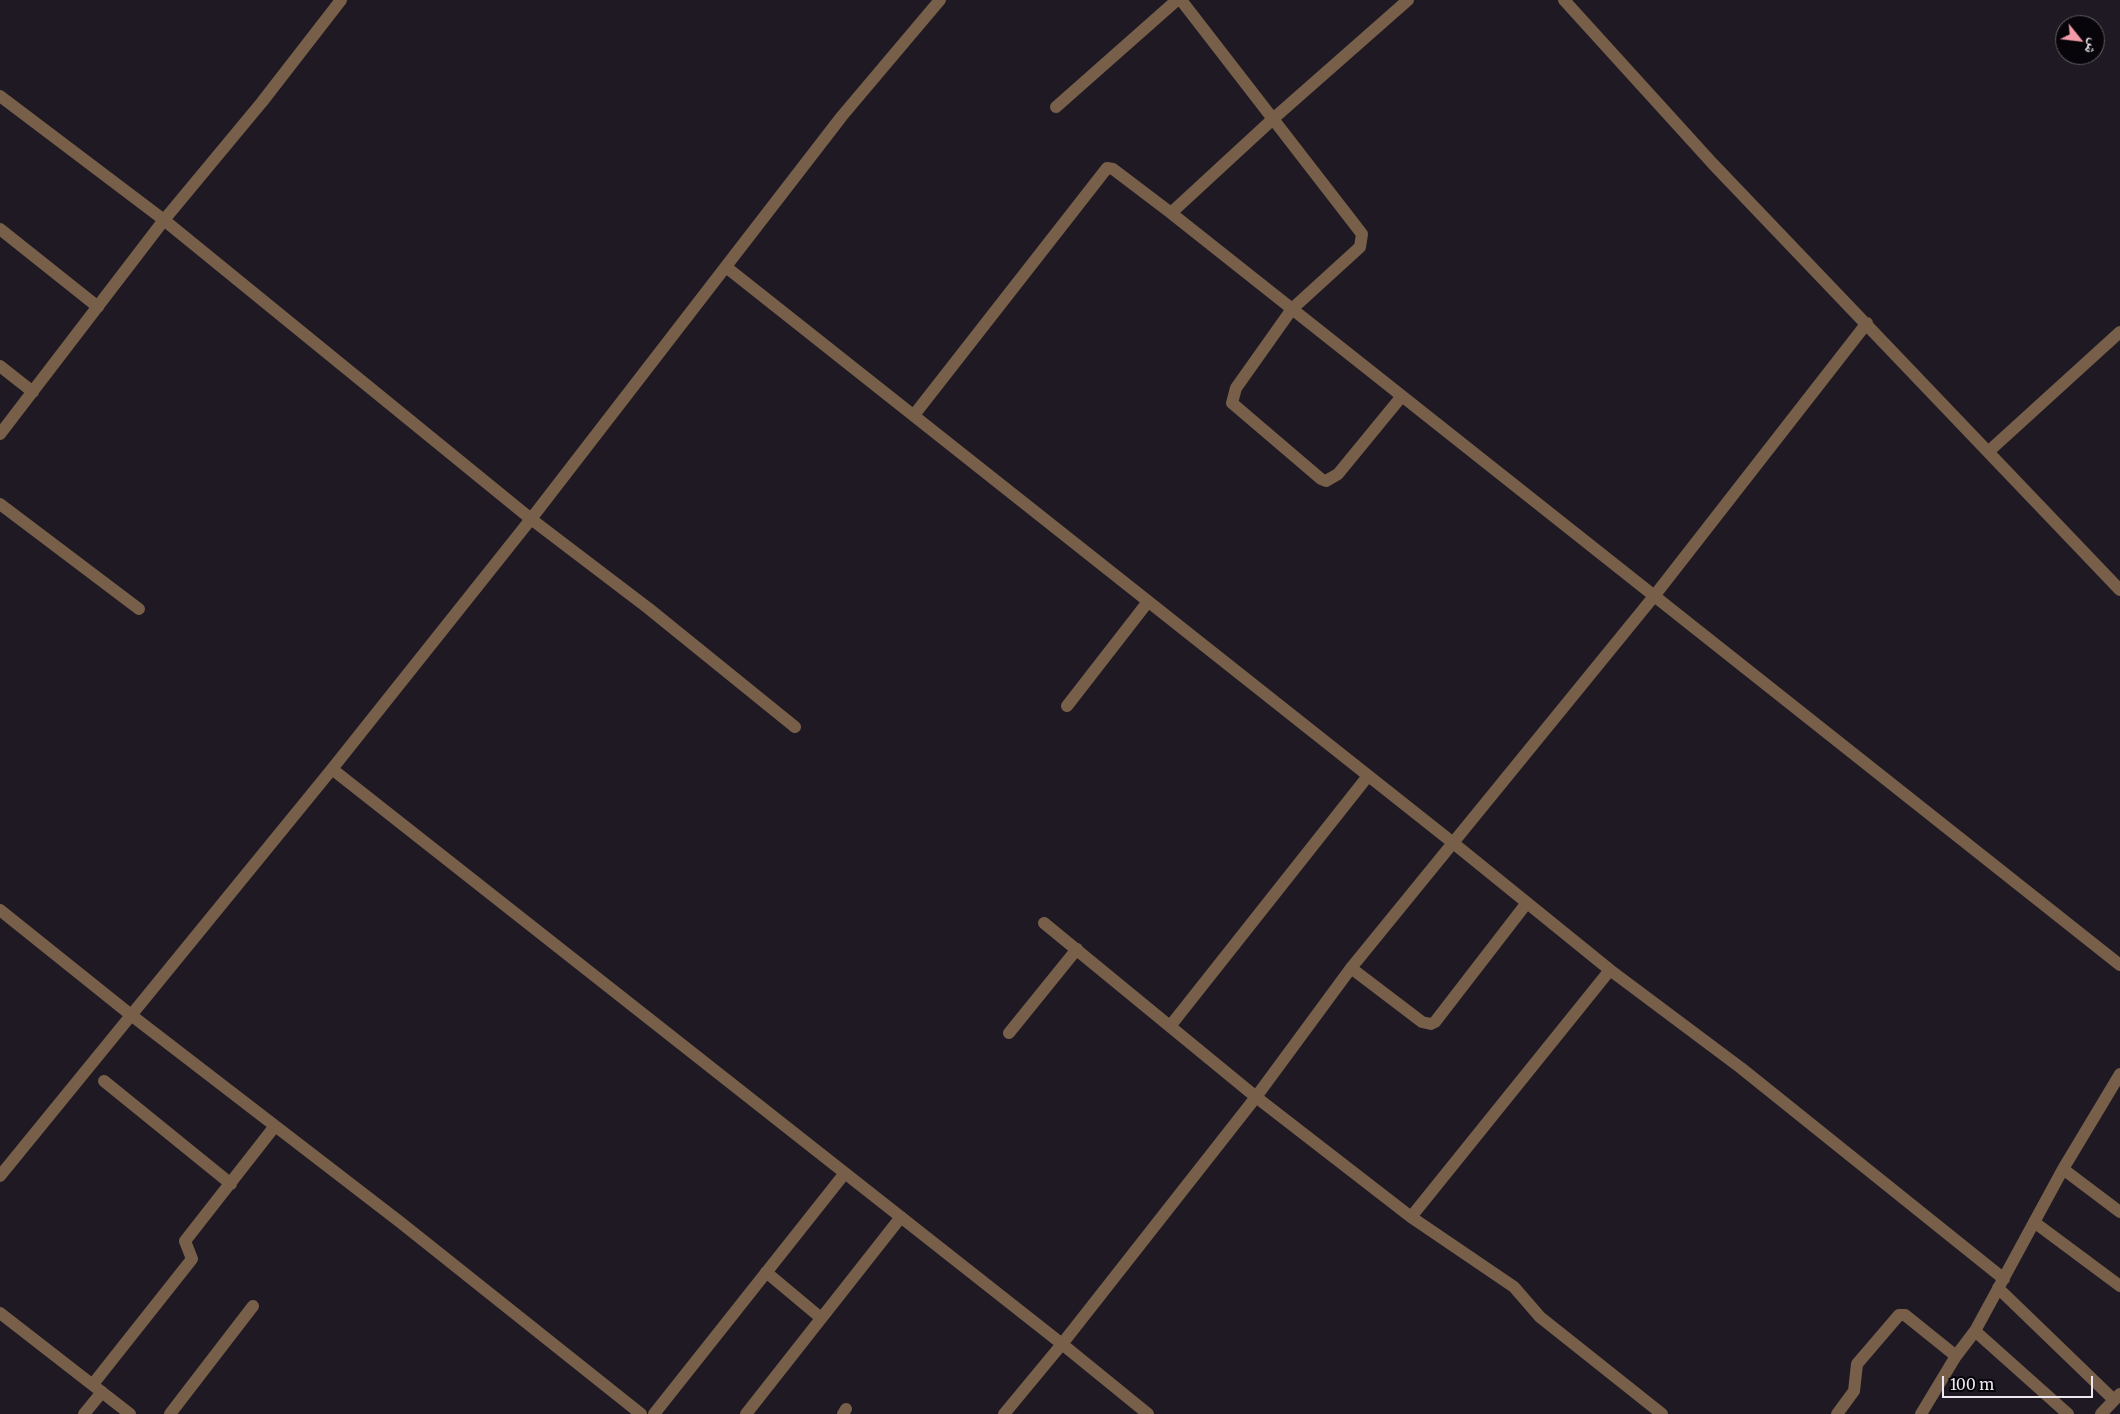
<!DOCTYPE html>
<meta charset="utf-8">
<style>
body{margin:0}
#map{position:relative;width:2120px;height:1414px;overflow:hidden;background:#1f1923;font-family:Merriweather,"Noto Naskh Arabic",serif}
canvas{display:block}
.north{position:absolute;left:2055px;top:15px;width:50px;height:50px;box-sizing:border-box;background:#070509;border:1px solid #636065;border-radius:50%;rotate:119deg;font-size:14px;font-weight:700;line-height:20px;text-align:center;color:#ece8f0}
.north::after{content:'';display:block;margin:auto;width:18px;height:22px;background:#f39aa8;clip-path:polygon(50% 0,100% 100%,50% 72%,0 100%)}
.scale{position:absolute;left:1942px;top:1376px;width:151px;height:22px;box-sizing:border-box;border:2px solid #ece8f0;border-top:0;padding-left:6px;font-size:15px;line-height:18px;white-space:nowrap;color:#ece8f0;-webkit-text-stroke:4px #070509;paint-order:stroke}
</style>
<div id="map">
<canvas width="2120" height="1414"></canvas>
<div class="north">ش</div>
<div class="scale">100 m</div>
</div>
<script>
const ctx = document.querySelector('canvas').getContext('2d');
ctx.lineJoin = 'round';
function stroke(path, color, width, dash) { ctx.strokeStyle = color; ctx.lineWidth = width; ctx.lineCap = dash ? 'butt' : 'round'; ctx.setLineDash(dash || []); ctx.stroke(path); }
stroke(new Path2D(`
 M 1181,0 L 1362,234 L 1360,247 L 1292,309 L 1236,388 L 1232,403 L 1321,479 L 1326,481 L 1338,474 L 1402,396
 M 1408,0 L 1274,118 L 1171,213 L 2120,965
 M 1564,0 L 1713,164 L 2120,590
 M 0,96 L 164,220 L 531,519 L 648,608 L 795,727
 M 1056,107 L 1177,0
 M 0,229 L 98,307
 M 726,267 L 1452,842 L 1610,970 L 1741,1068 L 2004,1279
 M 0,366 L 33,392
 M 914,415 L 1107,168 L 1113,169 L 1171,213
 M 0,434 L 164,220 L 262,102 L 341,0
 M 1988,452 L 2120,332
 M 0,504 L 139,609
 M 1067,706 L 1147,603
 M 332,769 L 1062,1344 L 1148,1414
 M 0,910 L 131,1015 L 400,1222 L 641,1414
 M 1044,923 L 1256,1097 L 1411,1217 L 1514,1287 L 1540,1317 L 1662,1414
 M 1351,968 L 1422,1022 L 1431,1024 L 1435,1022 L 1526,904
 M 1171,1025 L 1368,776
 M 1009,1033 L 1077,949
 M 104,1081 L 231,1184
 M 2063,1169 L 2120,1212
 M 0,1176 L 332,769 L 531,519 L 842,116 L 940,0
 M 1411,1217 L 1610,970
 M 2034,1222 L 2120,1286
 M 766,1272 L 821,1318
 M 1998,1288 L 2114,1400
 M 0,1313 L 130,1414
 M 1975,1331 L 2068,1414
 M 93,1384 L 192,1259 L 185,1241 L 275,1126
 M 84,1414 L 102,1392
 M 170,1414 L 253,1306
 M 654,1414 L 845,1173
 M 746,1414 L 901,1217
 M 843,1414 L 846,1409
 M 1004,1414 L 1062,1344 L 1256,1097 L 1351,968 L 1655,595 L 1867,323
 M 1837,1414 L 1854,1391 L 1857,1364 L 1899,1315 L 1905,1315 L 1956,1356
 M 1921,1414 L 1956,1356 L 1975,1331 L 2063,1169 L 2120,1074
 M 2101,1414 L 2120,1394`), '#775f49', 12);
</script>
